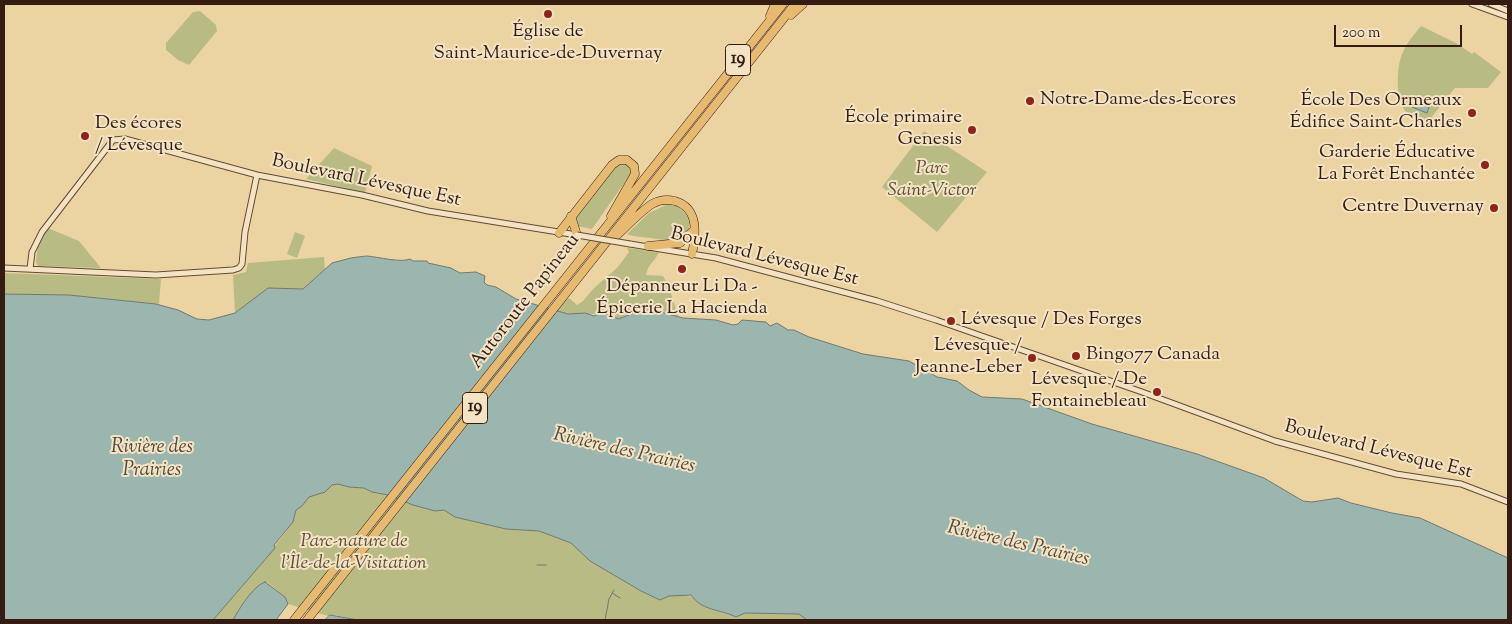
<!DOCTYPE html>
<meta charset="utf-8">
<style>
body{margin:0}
#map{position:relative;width:1512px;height:624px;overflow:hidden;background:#ecd4a2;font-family:"Sorts Mill Goudy",serif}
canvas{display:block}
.frame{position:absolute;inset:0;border:5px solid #341c13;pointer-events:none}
.scale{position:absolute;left:1334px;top:25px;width:128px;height:22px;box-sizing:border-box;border:2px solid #341c13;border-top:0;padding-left:6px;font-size:15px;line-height:18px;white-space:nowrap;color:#341c13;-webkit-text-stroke:4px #f3e3c3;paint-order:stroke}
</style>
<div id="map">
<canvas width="1512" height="624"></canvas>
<div class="frame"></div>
<div class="scale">200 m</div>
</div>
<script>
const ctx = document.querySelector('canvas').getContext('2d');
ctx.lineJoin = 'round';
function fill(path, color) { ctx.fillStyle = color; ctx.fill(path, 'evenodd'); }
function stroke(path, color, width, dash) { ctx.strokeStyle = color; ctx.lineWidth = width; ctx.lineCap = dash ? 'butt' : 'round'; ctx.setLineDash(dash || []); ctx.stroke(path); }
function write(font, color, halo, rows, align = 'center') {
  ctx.font = font + ' "Sorts Mill Goudy",serif'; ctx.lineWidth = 4; ctx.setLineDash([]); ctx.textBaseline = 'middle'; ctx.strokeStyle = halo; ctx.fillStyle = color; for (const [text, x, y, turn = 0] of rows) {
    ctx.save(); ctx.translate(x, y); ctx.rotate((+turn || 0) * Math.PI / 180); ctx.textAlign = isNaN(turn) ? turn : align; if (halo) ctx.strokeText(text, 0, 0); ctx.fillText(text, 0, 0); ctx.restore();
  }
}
fill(new Path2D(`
 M 200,11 L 216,25 L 217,31 L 189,65 L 178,60 L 166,50 L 166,43 L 193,12 Z
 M 1421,26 L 1456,43 L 1472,54 L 1474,52 L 1501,72 L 1488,88 L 1455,88 L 1426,124 C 1419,121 1411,118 1406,112 C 1395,99 1396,66 1403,52 C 1407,42 1414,35 1421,26 Z
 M 924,131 L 987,172 L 937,232 L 882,187 Z
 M 334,148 L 372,166 L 365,193 L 306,179 Z
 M 623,163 L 626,163 L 631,168 L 630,175 L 592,229 L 577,226 L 575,217 L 614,169 Z
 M 668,204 C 687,205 699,231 679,239 C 671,242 659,239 651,238 C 643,237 634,237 627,234 L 649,213 Z
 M 48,228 L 79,241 L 101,268 L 38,266 L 36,262 L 38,244 Z
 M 295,232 L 305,236 L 297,258 L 287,254 Z
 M 627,248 L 659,252 C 655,262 649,262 646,275 L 663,276 L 669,287 L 678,316 C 668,317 663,310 655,308 C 644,305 629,315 619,319 C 615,318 609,314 604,314 C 589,314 572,316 557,311 L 564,301 L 569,298 L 577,305 L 583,301 L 594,288 L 617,268 L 629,252 Z
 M 324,257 L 325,269 L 303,289 L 268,288 L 235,313 L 233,275 L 246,272 L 248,263 Z
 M 4,273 L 161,279 L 159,304 L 69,295 L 4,294 Z
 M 338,484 L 349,487 L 364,488 L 372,492 L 388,495 L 413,505 L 435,511 L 444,510 L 455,517 L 465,518 L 477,522 L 489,524 L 506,529 L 539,531 L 571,543 L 590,561 L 641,591 L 660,599 C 690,588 695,601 721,612 C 726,614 731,614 736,617 L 745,613 L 799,614 L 807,620 L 358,620 L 334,615 L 328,616 L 288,604 L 285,597 L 267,582 L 247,600 L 233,620 L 213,620 L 269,555 C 277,540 294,527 296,510 L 299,508 L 309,497 L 325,492 L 332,485 Z`), '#b8bc84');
const water = new Path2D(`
 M 1415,101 L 1429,107 L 1427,113 L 1412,107 Z
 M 367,256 C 379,257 401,263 410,259 L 413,261 L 427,261 L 428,263 L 451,268 L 460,273 L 476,272 L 485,276 L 484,282 L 487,285 L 496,287 L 516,299 L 568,314 L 585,313 L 594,316 L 602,313 L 619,319 L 646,308 L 656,308 L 664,313 L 683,318 L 716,320 L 733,325 L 738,324 L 742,320 L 766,322 L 770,326 L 777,323 L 788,330 L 794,330 L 809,337 L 863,354 L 909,361 L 937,377 L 957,381 L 969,390 L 982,397 L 1022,399 L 1092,424 L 1197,454 L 1264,478 L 1303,501 L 1312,502 L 1338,498 L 1351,503 L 1392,513 L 1420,518 L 1508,558 L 1508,620 L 807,620 L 799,614 L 745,613 L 736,617 C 720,609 702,611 691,595 L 669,596 L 660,600 L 641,591 L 590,561 L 571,543 L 539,531 L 506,529 L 455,517 L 444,510 L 435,511 L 413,505 L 388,495 L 372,492 L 364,488 L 349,487 L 338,484 L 332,485 L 325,492 L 309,497 L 302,506 L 296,510 L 293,522 L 274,545 L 275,548 L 213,620 L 4,620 L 4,294 L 69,295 L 156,304 L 178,310 L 197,319 L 209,320 L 235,313 L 268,288 L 303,289 L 332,263 L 351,258 Z
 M 265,582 L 285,597 L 288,604 L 276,620 L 233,620 C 239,609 253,586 265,582 Z
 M 330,615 L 358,620 L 325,620 Z`);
fill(water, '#9bb6af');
stroke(water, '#727871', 1);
stroke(new Path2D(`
 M 537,565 L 546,565
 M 612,593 L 620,598
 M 605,620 L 609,599 L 614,590`), '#727871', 1);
const minor = new Path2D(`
 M 1472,4 L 1508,17
 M 1491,4 L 1508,11
 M 630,244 L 716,258 L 877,301 L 936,320 L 1142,392 L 1275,441 L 1396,474 L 1461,484 L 1508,502
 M 4,268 L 156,275 L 233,270 L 239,268 L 242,264 L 245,232 L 257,175
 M 30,269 L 32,252 L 42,232 L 113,140 L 125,139 L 257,175 L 362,195 L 428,211 L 577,235`);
const highway = new Path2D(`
 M 791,15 L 803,4
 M 770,16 L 775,4
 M 571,216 L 577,235
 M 559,233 L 612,165 L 619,160 L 627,160 L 634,166 L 635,174 L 611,216
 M 614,238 C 624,229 642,210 652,204 C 659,200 667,199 675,201 C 699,208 696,234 692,254
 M 648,246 L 680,243 L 694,230
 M 294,620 L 783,4
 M 307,620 L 795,4`);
stroke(minor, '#624a37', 7);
stroke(highway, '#341c13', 9);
stroke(minor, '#f3e3c3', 5);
stroke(highway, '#e6ba71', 8);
const minorBridge = new Path2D(`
 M 577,235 L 630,244`);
stroke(minorBridge, '#624a37', 7, []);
stroke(minorBridge, '#f3e3c3', 5);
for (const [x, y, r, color] of [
 [548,14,5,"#8f2418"],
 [1030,101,5,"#8f2418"],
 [1472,113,5,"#8f2418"],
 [972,130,5,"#8f2418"],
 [85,136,5,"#8f2418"],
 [1485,165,5,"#8f2418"],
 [1494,208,5,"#8f2418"],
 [682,269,5,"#8f2418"],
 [951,321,5,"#8f2418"],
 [1076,356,5,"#8f2418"],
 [1032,358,5,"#8f2418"],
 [1157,392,5,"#8f2418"]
]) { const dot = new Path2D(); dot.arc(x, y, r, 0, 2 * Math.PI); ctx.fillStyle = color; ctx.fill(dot); stroke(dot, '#f3e3c3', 2); }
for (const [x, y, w] of [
 [738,60,25],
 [475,408,25]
]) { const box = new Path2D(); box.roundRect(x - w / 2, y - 15.5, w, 31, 4); ctx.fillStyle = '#f3e3c3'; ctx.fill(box); stroke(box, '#341c13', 1); }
write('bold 18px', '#341c13', null, [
 ["19",738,60],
 ["19",475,408]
]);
write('19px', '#341c13', '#f3e3c3', [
 ["Église de",548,33,"center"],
 ["Saint-Maurice-de-Duvernay",548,55,"center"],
 ["Notre-Dame-des-Ecores",1040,101,"left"],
 ["École Des Ormeaux",1462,102],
 ["Édifice Saint-Charles",1462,124],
 ["École primaire",962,119],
 ["Genesis",962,141],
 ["Des écores",95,125,"left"],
 ["/ Lévesque",95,147,"left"],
 ["Garderie Éducative",1475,154],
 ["La Forêt Enchantée",1475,176],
 ["Centre Duvernay",1484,208],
 ["Dépanneur Li Da -",682,288,"center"],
 ["Épicerie La Hacienda",682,310,"center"],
 ["Lévesque / Des Forges",961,321,"left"],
 ["Lévesque /",1022,347],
 ["Jeanne-Leber",1022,369],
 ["Bingo77 Canada",1086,356,"left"],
 ["Lévesque / De",1147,381],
 ["Fontainebleau",1147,403]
], 'right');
write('italic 19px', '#5c4c35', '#f3e3c3', [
 ["Parc",932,170],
 ["Saint-Victor",932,192],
 ["Parc-nature de",354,543],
 ["l'Île-de-la-Visitation",354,565]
]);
write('19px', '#341c13', '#f3e3c3', [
 ["Boulevard Lévesque Est",366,182,12],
 ["Boulevard Lévesque Est",764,258,14],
 ["Autoroute Papineau",526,302,-52],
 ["Boulevard Lévesque Est",1378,451,14]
]);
write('italic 20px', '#534a42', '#f3e3c3', [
 ["Rivière des",152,449],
 ["Prairies",152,472],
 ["Rivière des Prairies",624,452,13],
 ["Rivière des Prairies",1018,545,13]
]);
</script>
